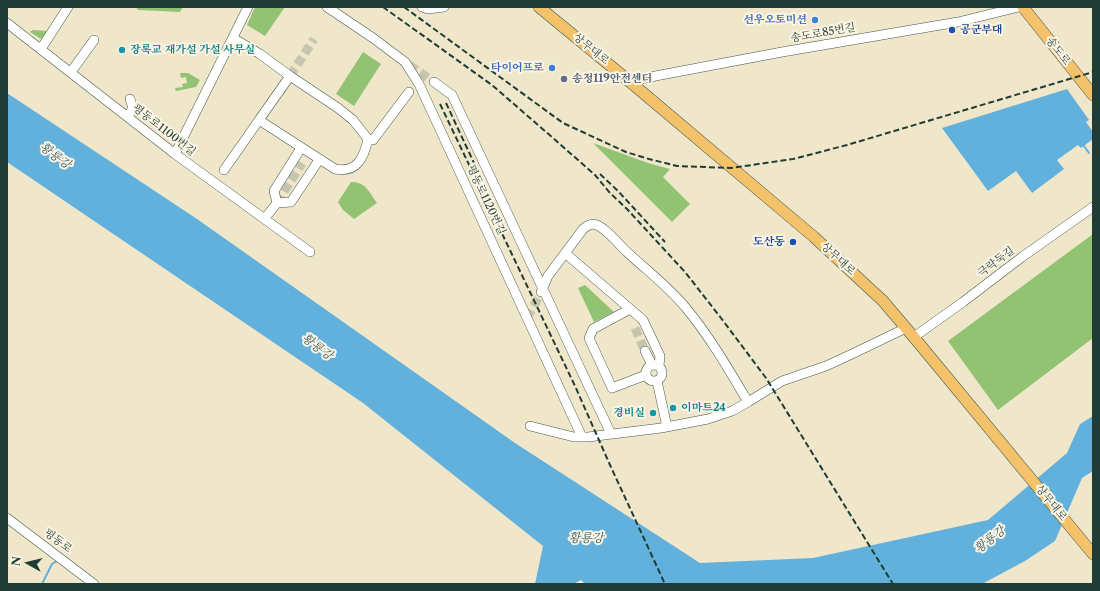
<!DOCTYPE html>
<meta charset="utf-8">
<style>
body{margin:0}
#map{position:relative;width:1100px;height:591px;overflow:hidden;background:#f0e7cb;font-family:"Libre Caslon Text",serif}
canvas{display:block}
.frame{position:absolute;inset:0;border:8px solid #1f3d34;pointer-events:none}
.north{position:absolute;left:8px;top:543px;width:40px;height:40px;-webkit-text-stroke:3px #fcf5e5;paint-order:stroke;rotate:278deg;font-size:11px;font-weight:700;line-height:16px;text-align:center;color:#1f3d34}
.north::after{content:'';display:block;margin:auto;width:14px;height:18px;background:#1f3d34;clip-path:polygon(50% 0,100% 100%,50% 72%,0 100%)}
</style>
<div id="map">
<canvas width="1100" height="591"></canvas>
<div class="frame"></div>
<div class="north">N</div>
</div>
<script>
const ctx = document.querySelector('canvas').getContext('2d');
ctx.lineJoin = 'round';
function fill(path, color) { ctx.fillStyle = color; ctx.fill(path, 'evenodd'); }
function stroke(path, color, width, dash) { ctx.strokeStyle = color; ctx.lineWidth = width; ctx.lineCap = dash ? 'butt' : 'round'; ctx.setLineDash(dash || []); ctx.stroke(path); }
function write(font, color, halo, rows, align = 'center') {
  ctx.font = font + ' "Libre Caslon Text","Noto Serif KR",serif'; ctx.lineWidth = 4; ctx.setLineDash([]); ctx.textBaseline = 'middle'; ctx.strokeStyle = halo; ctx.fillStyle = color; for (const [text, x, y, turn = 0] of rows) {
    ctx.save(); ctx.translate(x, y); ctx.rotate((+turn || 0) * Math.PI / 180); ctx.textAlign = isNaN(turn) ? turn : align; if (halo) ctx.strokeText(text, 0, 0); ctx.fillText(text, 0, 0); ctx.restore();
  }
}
fill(new Path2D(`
 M 136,7 L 183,7 L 180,12 L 138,10 Z
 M 255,7 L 285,7 L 265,36 L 247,25 Z
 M 33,30 L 48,31 L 41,39 L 30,32 Z
 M 363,52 L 381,64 L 354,106 L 336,94 Z
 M 180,73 L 188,73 L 200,80 L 196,87 L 176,91 L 175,88 L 183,87 L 182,84 L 187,83 L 186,77 L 181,78 Z
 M 593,143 L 648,163 L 670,169 L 663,177 L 690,204 L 672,222 Z
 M 351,182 C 366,182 369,192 377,203 L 354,219 L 343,210 L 338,202 Z
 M 1093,234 L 1093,338 L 998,410 L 948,341 Z
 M 585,285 L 614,312 L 594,322 L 578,288 Z`), '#92c373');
fill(new Path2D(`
 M 1067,89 L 1089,120 L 1086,122 L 1093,132 L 1093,139 L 1081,148 L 1078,145 L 1057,160 L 1064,169 L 1032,193 L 1016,171 L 988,191 L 942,128 Z
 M 7,93 L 197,219 L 515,443 L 700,563 L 813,558 L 988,520 L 1067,453 L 1080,424 L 1093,416 L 1093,471 L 1082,478 L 1055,541 L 1025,561 L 982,584 L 585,584 L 581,580 L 573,584 L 535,584 L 543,546 L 363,403 L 7,162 Z`), '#62b1dc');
stroke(new Path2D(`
 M 1084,146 L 1089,153
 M 42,584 L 52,564 L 57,561`), '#62b1dc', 2);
stroke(new Path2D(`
 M 409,65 L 434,82
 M 290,76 L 314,39
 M 277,203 L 302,163
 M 527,318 L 541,293
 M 635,328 L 645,351`), '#c6c5ad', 9, [9, 4.5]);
const minor = new Path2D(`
 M 327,7 L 373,38 L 405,62 L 419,84 L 582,437
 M 422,7 L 428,9 L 444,7
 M 7,23 L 175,154 L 310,252
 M 233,38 L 260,54 L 290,76 L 338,108 L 353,120 L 368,139 C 364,158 357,173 335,169 L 259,120 L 290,76
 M 41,49 L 68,7
 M 71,72 L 94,40
 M 629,81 L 782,52 L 958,22 L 1019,7
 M 434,82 L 452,95 L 611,434
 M 128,116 L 133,108 L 130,99
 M 368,139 L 373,140 L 409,92
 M 175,154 L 248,7
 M 224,170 L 259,120
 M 277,203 L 274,191 L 301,148
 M 265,218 L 277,203 L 291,202 L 319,160
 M 565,253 L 643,320 L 660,356 L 659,366
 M 541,292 L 548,276 L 583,229 C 586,227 589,224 593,224 C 604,225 618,244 626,251 C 646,270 668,286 686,308 C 710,337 729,370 748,402
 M 630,309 L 593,329 L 589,338 L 612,388 L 646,375
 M 914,337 L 963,302 L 1022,257 L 1093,207
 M 645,351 L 652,365
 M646 373a8 8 0 1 1 16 0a8 8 0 1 1-16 0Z
 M 657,381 L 667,427
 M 530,426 L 574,437 L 588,437 L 661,428 L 708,419 L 732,411 L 748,402 L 782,381 L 826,366 L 852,354 L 906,328
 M 7,518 L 94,584`);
const major = new Path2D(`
 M 539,7 L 629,81 L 814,237 L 883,301 L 917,341 L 1093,554
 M 1023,7 L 1093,95`);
stroke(minor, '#3e564b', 10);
stroke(major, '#3e564b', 12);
stroke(minor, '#fff', 9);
stroke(major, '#f3c26a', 11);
stroke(new Path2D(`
 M 383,7 L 492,85 L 553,138 L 595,175 L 610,193 L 627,209 L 685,272 L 721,318 L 766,378 L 893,584
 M 404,7 L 563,123 L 626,152 L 649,159 L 677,166 L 731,168 L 793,159 L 847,145 L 1093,72
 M 446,103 L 474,163
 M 440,104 L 575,386 L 610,465 L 665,584
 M 600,174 L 618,191 L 665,242`), '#1f3d34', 2, [6, 3]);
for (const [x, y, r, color] of [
 [815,20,4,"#3f7fe0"],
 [952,30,4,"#1a4fb4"],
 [122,50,4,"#0f9aa8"],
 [552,68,4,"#3f7fe0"],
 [564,79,4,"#5c6f8a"],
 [793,242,4,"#1a4fb4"],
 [673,408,4,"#0f9aa8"],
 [653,413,4,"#0f9aa8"]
]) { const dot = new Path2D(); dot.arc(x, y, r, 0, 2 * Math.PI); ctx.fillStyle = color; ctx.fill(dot); stroke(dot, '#fcf5e5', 1.5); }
write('bold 11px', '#366cbe', '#fcf5e5', [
 ["선우오토미션",807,20],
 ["타이어프로",544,68]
], 'right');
write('bold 11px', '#164399', '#fcf5e5', [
 ["공군부대",960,30],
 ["도산동",785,242,"right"]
], 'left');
write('11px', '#1f3d34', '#fcf5e5', [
 ["송도로85번길",823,33,-10],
 ["상무대로",591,49,39],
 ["송도로",1058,51,52],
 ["평동로1100번길",164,130,38],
 ["평동로1120번길",486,200,65],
 ["상무대로",838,259,43],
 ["극락둑길",996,262,-37],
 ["상무대로",1051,503,51],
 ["평동로",58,541,37]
]);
write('bold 11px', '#0d838f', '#fcf5e5', [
 ["장록교 재가설 가설 사무실",130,50],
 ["이마트24",681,408],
 ["경비실",645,413,"right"]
], 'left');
write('bold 11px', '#4e5e75', '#fcf5e5', [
 ["송정119안전센터",572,79]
], 'left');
write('italic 12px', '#305a5e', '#fcf5e5', [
 ["황룡강",55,156,36],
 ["황룡강",317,347,36],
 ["황룡강",586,539],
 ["황룡강",990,540,-38]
]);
</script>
